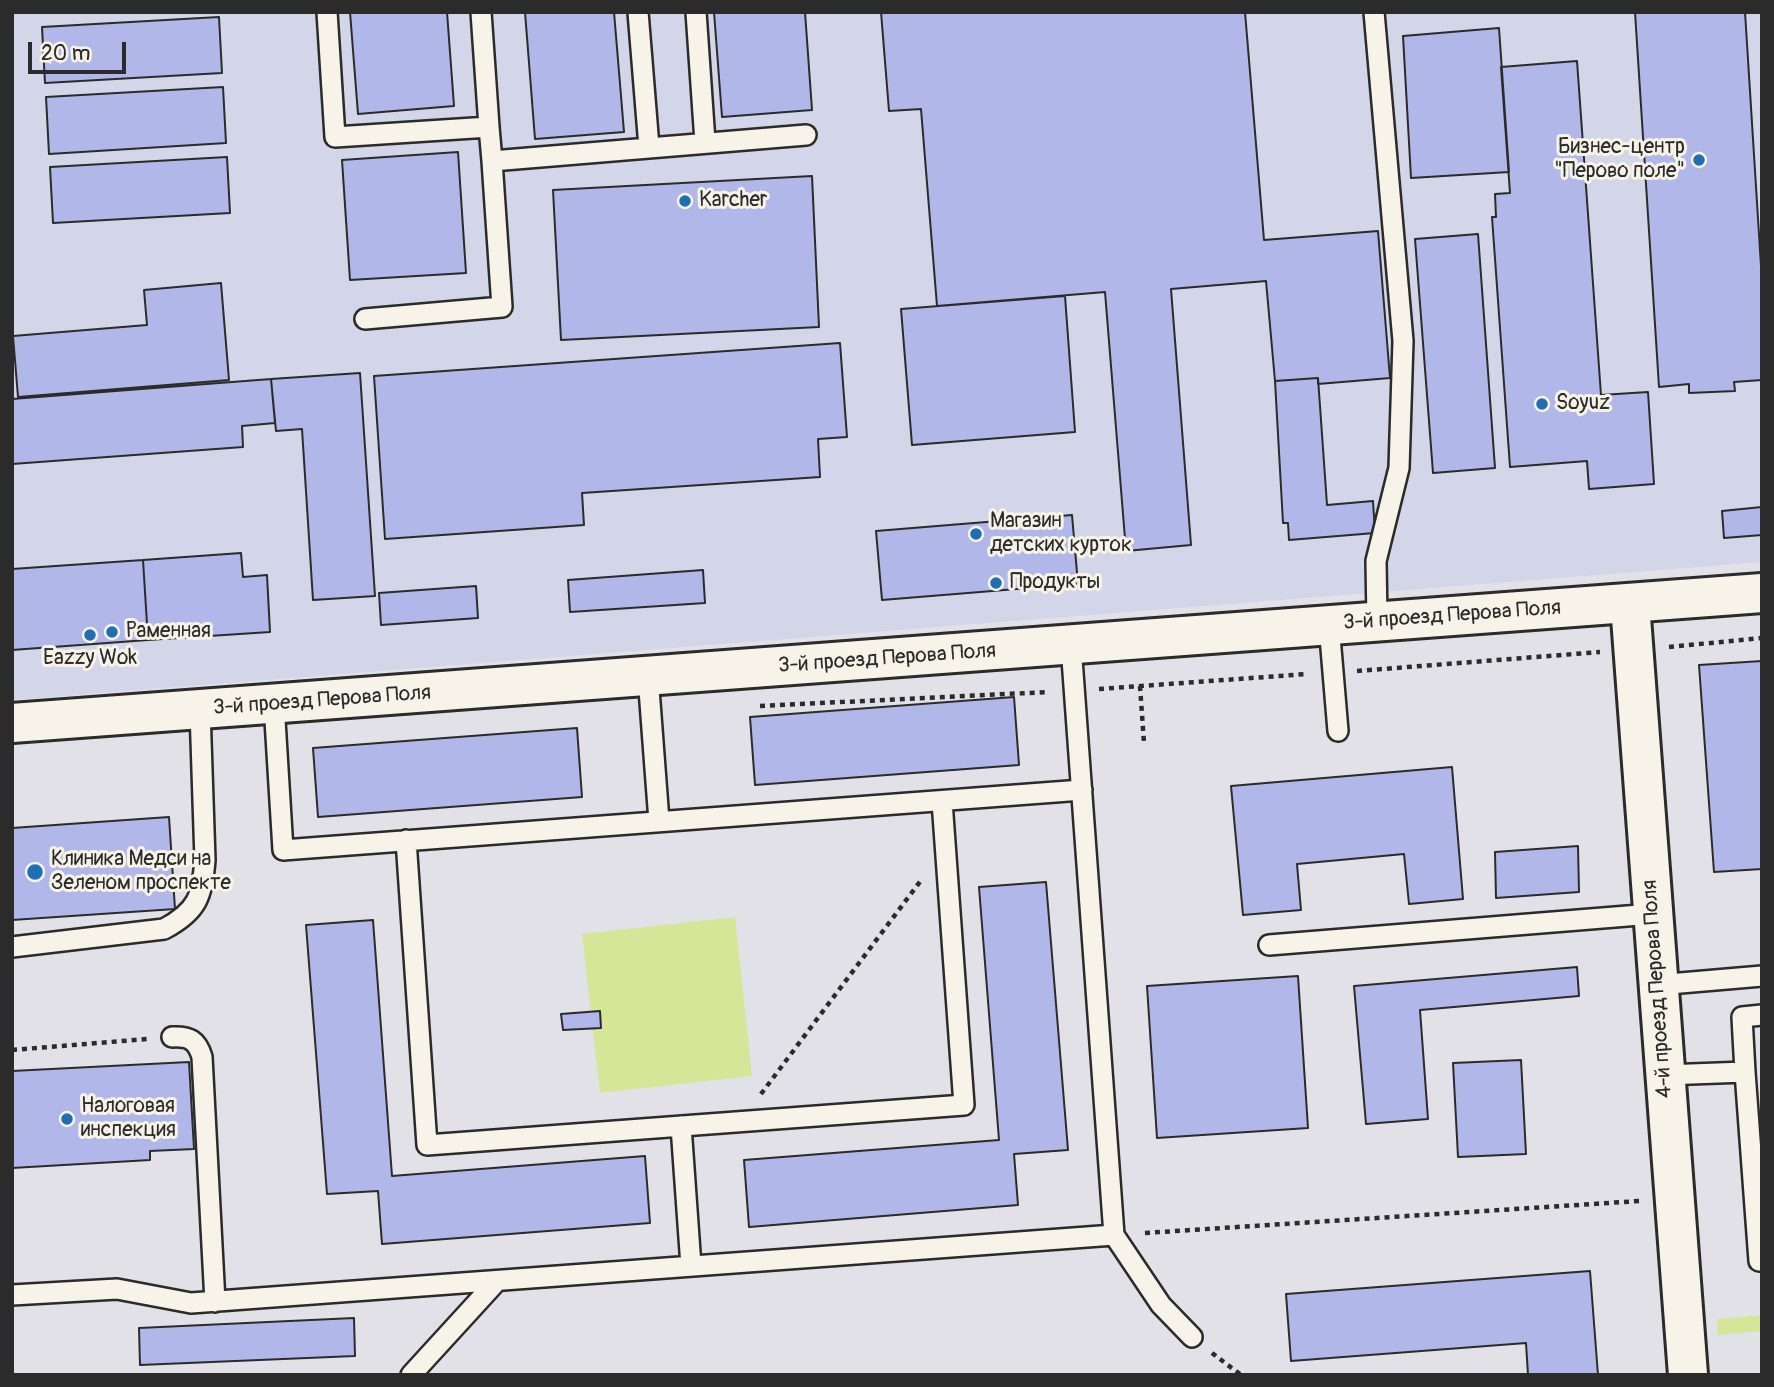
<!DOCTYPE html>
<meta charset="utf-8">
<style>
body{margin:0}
#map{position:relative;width:1774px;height:1387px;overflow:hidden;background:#e2e1e8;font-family:Pangolin,sans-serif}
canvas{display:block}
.frame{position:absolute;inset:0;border:14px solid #2b2b2b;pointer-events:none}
.scale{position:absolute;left:28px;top:42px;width:98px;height:32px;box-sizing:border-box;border:4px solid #2b2b2b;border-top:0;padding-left:9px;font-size:21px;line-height:24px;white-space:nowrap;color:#2b2b2b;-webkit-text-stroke:5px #f7f3e8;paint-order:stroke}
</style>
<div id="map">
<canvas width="1774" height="1387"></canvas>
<div class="frame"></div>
<div class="scale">20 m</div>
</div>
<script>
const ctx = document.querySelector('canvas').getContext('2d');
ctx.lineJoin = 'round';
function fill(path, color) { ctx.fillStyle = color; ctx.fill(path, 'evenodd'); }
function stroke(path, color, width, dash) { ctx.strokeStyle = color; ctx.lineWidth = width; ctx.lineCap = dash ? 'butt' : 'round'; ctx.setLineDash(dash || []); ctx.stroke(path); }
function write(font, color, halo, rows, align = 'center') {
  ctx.font = font + ' Pangolin,sans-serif'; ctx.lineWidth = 6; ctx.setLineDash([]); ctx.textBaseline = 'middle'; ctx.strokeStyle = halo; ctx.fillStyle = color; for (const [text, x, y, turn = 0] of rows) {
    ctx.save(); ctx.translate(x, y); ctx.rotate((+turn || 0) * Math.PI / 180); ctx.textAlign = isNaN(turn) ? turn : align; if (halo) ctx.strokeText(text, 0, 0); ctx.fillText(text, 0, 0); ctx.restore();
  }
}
fill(new Path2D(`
 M 12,12 L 1762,12 L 1762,562 L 12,700 Z`), '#d3d5e8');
fill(new Path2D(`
 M 735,917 L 752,1076 L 600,1093 L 582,934 Z
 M 1762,1315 L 1762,1331 L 1717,1335 L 1717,1319 Z`), '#d6e699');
const building = new Path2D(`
 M 350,12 L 447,12 L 454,106 L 358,114 Z
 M 525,12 L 614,12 L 624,132 L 535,139 Z
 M 714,12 L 805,12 L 812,110 L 722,117 Z
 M 881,12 L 1245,12 L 1264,240 L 1378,231 L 1390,378 L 1318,384 L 1318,378 L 1275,381 L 1266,281 L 1171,289 L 1191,545 L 1126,551 L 1105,292 L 937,306 L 921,109 L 889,111 Z
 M 1635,12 L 1745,12 L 1762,282 L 1762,380 L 1734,382 L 1735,391 L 1689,393 L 1689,384 L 1659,387 Z
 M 219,17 L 222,73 L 45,83 L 42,27 Z
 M 1499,28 L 1509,172 L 1411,178 L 1403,36 Z
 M 1577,61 L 1601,395 L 1648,392 L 1654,484 L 1589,489 L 1587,461 L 1510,467 L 1492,217 L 1496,217 L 1495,194 L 1510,193 L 1501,67 Z
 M 223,87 L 226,143 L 49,154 L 46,97 Z
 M 458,152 L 466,273 L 350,280 L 342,160 Z
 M 227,157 L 230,213 L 53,223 L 50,167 Z
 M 812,176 L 819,327 L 561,340 L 553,190 Z
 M 1478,234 L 1495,468 L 1433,473 L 1415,239 Z
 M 221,283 L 229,380 L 18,397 L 13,336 L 147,325 L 144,290 Z
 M 1065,296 L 1075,432 L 912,445 L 901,309 Z
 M 840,343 L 847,437 L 818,439 L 820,477 L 582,493 L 584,525 L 385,539 L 374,376 Z
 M 360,373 L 375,596 L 313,600 L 302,429 L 276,431 L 271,379 Z
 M 1318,378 L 1327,505 L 1373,501 L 1375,533 L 1289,540 L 1288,523 L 1283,523 L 1275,381 Z
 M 271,379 L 275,423 L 242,426 L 243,447 L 12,464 L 12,399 Z
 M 1762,507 L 1762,535 L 1724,538 L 1722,511 Z
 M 1072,515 L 1078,584 L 882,600 L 876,531 Z
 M 241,553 L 243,577 L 267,575 L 270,632 L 148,640 L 143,560 Z
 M 143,560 L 148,640 L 12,650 L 12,569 Z
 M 703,570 L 705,603 L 570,612 L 568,580 Z
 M 476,586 L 478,618 L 381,625 L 379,593 Z
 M 1762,661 L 1762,869 L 1714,872 L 1699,665 Z
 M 1014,697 L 1019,765 L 755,785 L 750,717 Z
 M 577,728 L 582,797 L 318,817 L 313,748 Z
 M 1452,767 L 1463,899 L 1409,904 L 1404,854 L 1297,864 L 1301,910 L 1243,915 L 1231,786 Z
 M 169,817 L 175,909 L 12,920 L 12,828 Z
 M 1578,846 L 1579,892 L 1496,898 L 1495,852 Z
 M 1046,882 L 1068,1150 L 1014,1154 L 1018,1205 L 749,1227 L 744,1160 L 999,1140 L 979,887 Z
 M 373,920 L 392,1176 L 645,1156 L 650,1223 L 382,1244 L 378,1191 L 327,1194 L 306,925 Z
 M 1577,967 L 1579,996 L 1420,1010 L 1428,1119 L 1366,1124 L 1354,986 Z
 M 1298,976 L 1308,1128 L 1157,1138 L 1147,986 Z
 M 600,1011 L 601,1028 L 563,1030 L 561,1014 Z
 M 1521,1060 L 1526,1154 L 1458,1157 L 1453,1063 Z
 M 189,1062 L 194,1149 L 150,1151 L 150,1160 L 12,1168 L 12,1071 Z
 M 1590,1271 L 1598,1375 L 1528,1375 L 1526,1343 L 1291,1361 L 1286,1294 Z
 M 354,1318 L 355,1356 L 140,1365 L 139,1328 Z`);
fill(building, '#b1b8e9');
stroke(building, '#2b2b2b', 2);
const service = new Path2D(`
 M 327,12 L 335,137 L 489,127 L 492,161
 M 481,12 L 489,127
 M 638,12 L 649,147
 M 696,12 L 705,142
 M 1374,12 L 1403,341 L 1399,468 L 1376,561 L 1377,621
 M 365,319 L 502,307 L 492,161 L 806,135
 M 1329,625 L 1338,731
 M 1071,645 L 1114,1235 L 1161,1305 L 1192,1337
 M 648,676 L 659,821
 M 274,704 L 283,850 L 1082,790
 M 406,840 L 427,1145 L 964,1105 L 942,801
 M 1269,945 L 1652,914
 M 12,947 L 164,929 C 198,911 202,896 205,860 L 200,710
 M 1657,985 L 1762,976
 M 172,1037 C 189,1036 197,1040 202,1057 L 215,1302
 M 1745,1072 L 1742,1017 L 1762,1015
 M 1664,1075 L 1745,1072 L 1759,1261
 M 681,1126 L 691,1266
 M 12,1295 L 117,1289 L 191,1303 L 1114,1235
 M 411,1375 L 496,1282`);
const minor = new Path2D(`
 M 1630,604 L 1688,1375
 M 12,723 L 1762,593`);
stroke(service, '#2b2b2b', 24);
stroke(minor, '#2b2b2b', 44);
stroke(new Path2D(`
 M 1669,647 L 1762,638
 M 1357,671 L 1600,652
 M 1140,686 L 1144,743
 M 1099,689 L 1307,674
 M 760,706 L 1048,692
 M 12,1050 L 147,1039
 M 761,1094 L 922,879
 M 1145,1233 L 1639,1201
 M 1212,1353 L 1241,1375`), '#2b2b2b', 4.5, [5, 5]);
stroke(service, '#f7f3e8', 19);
stroke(minor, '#f7f3e8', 38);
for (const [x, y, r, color] of [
 [1699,160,7,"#1f6fb2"],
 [685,201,7,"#1f6fb2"],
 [1542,404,7,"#1f6fb2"],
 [976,534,7,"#1f6fb2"],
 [996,583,7,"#1f6fb2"],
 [112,632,7,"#1f6fb2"],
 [90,635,7,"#1f6fb2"],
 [35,872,9,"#1f6fb2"],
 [67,1119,7,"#1f6fb2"]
]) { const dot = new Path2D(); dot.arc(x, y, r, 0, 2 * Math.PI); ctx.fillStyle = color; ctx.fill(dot); stroke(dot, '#f7f3e8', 2.5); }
write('21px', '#2b2b2b', '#f7f3e8', [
 ["Бизнес-центр",1685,148,"right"],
 ["\"Перово поле\"",1685,172,"right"],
 ["Karcher",699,201],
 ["Soyuz",1556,404],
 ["Магазин",990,522],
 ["детских курток",990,546],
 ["Продукты",1010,583],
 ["Раменная",126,632],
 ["Eazzy Wok",90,659,"center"],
 ["Клиника Медси на",51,860],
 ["Зеленом проспекте",51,884],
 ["Налоговая",81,1107],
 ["инспекция",81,1131]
], 'left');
write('21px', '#2b2b2b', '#f7f3e8', [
 ["3-й проезд Перова Поля",1452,616,-4],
 ["3-й проезд Перова Поля",887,659,-4],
 ["3-й проезд Перова Поля",322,701,-4],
 ["4-й проезд Перова Поля",1658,989,-94]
]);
</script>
